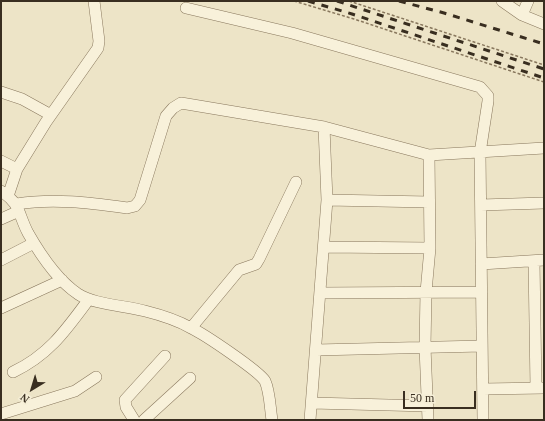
<!DOCTYPE html>
<style>
body{margin:0}
#map{position:relative;width:545px;height:421px;overflow:hidden;background:#ede4c7;font-family:"Times New Roman",serif}
canvas{display:block}
.frame{position:absolute;inset:0;border:2px solid #392e20;pointer-events:none}
.north{position:absolute;left:12px;top:369px;width:40px;height:40px;-webkit-text-stroke:3px #f5eed6;paint-order:stroke;rotate:218deg;font-size:11px;font-weight:700;line-height:16px;text-align:center;color:#392e20}
.north::after{content:'';display:block;margin:auto;width:14px;height:18px;background:#392e20;clip-path:polygon(50% 0,100% 100%,50% 72%,0 100%)}
.scale{position:absolute;left:403px;top:391px;width:73px;height:18px;box-sizing:border-box;border:2px solid #392e20;border-top:0;padding-left:5px;font-size:12px;line-height:14px;white-space:nowrap;color:#392e20;-webkit-text-stroke:3px #f5eed6;paint-order:stroke}
</style>
<div id="map">
<canvas width="545" height="421"></canvas>
<div class="frame"></div>
<div class="north">N</div>
<div class="scale">50 m</div>
</div>
<script>
const ctx = document.querySelector('canvas').getContext('2d');
ctx.lineJoin = 'round';
function stroke(path, color, width, dash) { ctx.strokeStyle = color; ctx.lineWidth = width; ctx.lineCap = dash ? 'butt' : 'round'; ctx.setLineDash(dash || []); ctx.stroke(path); }
const minor = new Path2D(`
 M 502,1 L 522,15 L 544,24
 M 186,8 L 292,33 L 480,87 L 488,96 L 488,101 L 480,153 L 483,420
 M 522,15 L 528,1
 M 1,92 L 22,99 L 51,115
 M 1,161 L 17,169
 M 1,191 C 21,204 18,214 28,233 C 40,254 57,280 78,294 C 92,304 127,306 145,311 C 161,315 177,320 191,328 C 204,334 259,371 265,381 C 270,392 270,408 272,420
 M 8,196 L 17,169 L 46,122 L 98,48 L 99,41 L 94,1
 M 327,200 L 429,202
 M 17,204 C 54,198 90,203 127,208 L 135,206 L 140,200 L 166,116 L 173,108 L 181,103 L 324,127 L 429,155 L 544,148
 M 481,205 L 544,203
 M 1,219 L 19,211
 M 324,247 L 430,248
 M 1,260 L 34,243
 M 534,261 L 536,388
 M 481,264 L 544,260
 M 320,293 L 482,292
 M 1,308 L 62,280
 M 191,328 L 239,270 L 256,264 L 259,259 L 296,182
 M 316,350 L 482,346
 M 13,372 C 49,355 66,330 89,299
 M 483,389 L 544,388
 M 312,403 L 428,406
 M 1,414 L 75,391 L 96,377
 M 134,420 L 126,407 L 125,400 L 165,356
 M 144,420 L 190,378
 M 310,420 L 327,200 L 324,127
 M 428,420 L 425,347 L 426,292 L 430,248 L 429,155`);
stroke(minor, '#88775d', 12);
stroke(new Path2D(`
 M 294,1 L 354,19 L 544,82
 M 349,1 L 544,65`), '#88775d', 1.5, [3, 2]);
stroke(minor, '#f8f1da', 11);
stroke(new Path2D(`
 M 308,1 L 352,14 L 544,78
 M 337,1 L 544,69
 M 399,1 L 444,13 L 544,44`), '#392e20', 3, [7, 7]);
</script>
